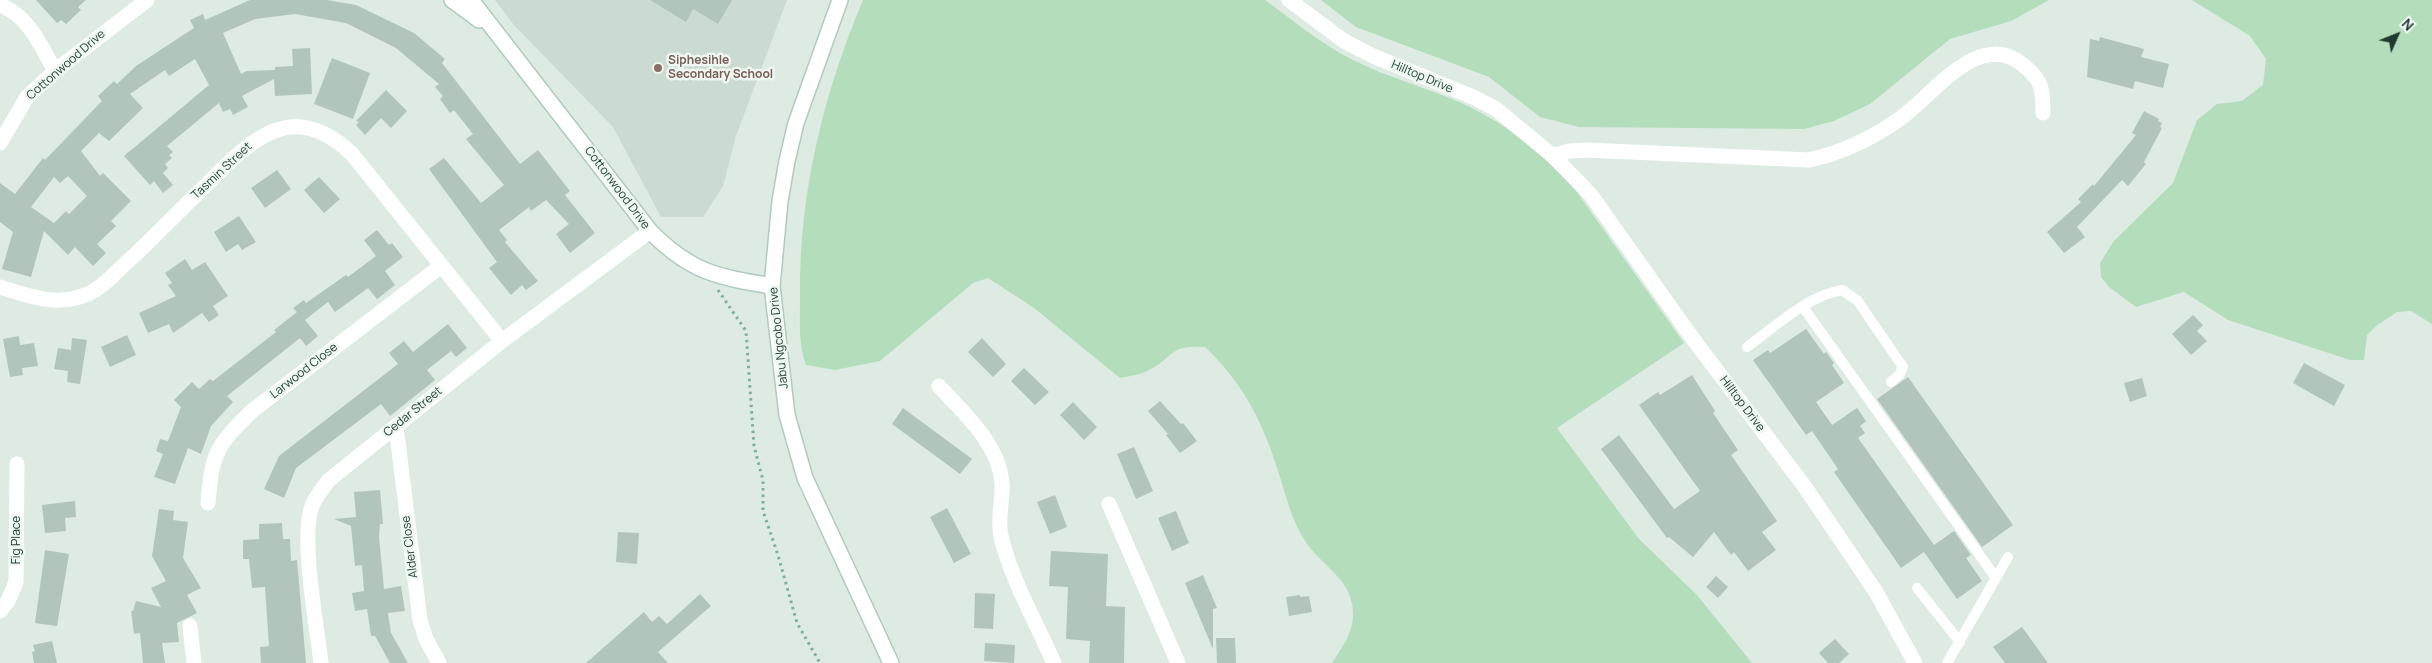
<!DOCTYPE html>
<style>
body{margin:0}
#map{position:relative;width:2432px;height:663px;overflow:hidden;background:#ddebe3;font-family:Manrope,sans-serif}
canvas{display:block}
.north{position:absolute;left:2372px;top:10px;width:50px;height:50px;-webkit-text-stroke:4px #eef7f1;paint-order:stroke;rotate:46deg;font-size:14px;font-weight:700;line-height:20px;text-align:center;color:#1e3b30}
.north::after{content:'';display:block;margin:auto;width:18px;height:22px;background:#1e3b30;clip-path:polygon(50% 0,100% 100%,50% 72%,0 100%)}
</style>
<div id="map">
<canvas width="2432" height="663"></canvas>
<div class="north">N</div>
</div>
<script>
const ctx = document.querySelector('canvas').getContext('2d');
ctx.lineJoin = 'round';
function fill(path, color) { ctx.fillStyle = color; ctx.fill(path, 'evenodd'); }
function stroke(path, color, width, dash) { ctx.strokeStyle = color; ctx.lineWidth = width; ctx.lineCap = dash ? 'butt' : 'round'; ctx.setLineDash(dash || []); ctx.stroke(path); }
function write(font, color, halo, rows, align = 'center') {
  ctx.font = font + ' Manrope,sans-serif'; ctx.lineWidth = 5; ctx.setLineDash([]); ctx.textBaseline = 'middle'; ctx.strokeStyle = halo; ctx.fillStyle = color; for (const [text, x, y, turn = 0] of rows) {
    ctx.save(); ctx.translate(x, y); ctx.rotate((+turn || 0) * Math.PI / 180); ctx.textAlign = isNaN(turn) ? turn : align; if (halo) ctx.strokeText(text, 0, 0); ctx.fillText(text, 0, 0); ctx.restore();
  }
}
fill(new Path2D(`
 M 495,0 L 787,0 L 736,136 L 723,186 L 703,217 L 661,217 L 613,127 L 514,25 Z`), '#cbdad2');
fill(new Path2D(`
 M 863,0 L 1265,0 C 1294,21 1321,44 1353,60 C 1387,77 1424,87 1459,102 C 1503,121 1541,152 1574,188 L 1684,343 L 1557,428 L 1639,539 L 1697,595 L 1752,663 L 1332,663 C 1344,645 1357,627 1352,604 C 1347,577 1322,565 1307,544 C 1292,522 1287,499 1279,474 C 1264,424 1243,383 1205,347 C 1166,345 1175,358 1147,371 C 1139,375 1129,376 1120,378 L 1034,308 L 988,278 L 973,283 L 880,361 L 835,370 L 806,365 C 798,344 800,319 800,297 C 799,193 823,95 863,0 Z
 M 1321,0 L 2049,0 L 2011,21 L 1950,39 L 1870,104 L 1834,121 L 1804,129 L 1579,127 L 1540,117 L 1489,77 L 1356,27 Z
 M 2192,0 L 2432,0 L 2432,324 L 2411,311 L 2397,312 L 2376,326 L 2367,335 L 2364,360 L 2350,360 L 2228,320 L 2184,292 L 2136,307 L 2109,287 L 2101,277 L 2100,263 L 2114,241 L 2173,183 L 2197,120 L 2217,104 L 2242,101 L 2263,85 L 2266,59 L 2250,36 Z`), '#b4debb');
fill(new Path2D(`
 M 36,0 L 86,0 L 78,7 L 81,10 L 66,24 L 61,20 L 57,23 Z
 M 250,0 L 327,0 L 356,5 L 414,33 L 445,59 L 442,63 L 520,164 L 538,150 L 570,191 L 565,195 L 595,233 L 570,253 L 556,234 L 569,224 L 546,200 L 531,211 L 529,207 L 499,230 L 507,240 L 505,242 L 538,281 L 526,290 L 522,285 L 511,295 L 489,268 L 497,262 L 429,169 L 444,158 L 481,203 L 504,185 L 466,139 L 473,134 L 454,110 L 450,113 L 440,99 L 443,96 L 435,87 L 439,84 L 396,48 L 346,23 L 295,14 L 255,19 L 223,33 L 241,74 L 247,71 L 275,70 L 275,67 L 293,66 L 292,49 L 310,48 L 312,94 L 275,96 L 274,79 L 242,96 L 248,107 L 233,115 L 230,109 L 223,112 L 219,103 L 167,146 L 173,152 L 169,155 L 172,158 L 165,164 L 168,168 L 163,173 L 173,185 L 163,193 L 154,181 L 150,185 L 124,156 L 209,85 L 195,59 L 169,76 L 165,70 L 130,94 L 143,108 L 109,141 L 99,133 L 81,151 L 100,176 L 103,173 L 131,201 L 111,221 L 116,226 L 97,244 L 106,253 L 93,266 L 75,247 L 68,255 L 44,231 L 31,277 L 2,269 L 13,232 L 0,222 L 0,183 L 15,194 L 43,158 L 45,160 L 102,101 L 98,96 L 114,81 L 117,84 L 136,66 L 194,28 L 190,20 L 203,14 L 205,20 ZM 68,176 L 87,196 L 69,214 L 66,211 L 54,223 L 31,207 L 54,177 L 60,183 Z
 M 650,0 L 732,0 L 718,24 L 693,9 L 686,22 Z
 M 2100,37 L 2144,49 L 2141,57 L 2169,64 L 2163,88 L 2135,81 L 2133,89 L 2087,77 L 2090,39 L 2099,41 Z
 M 332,58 L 370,73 L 353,119 L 314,104 Z
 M 386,90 L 407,111 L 391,128 L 381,118 L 365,135 L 356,125 L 359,122 L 356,121 Z
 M 2144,111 L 2159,119 L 2158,121 L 2162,123 L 2160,127 L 2162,128 L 2144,162 L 2146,164 L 2128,186 L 2122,180 L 2077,227 L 2085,237 L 2064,253 L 2047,232 L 2081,202 L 2078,199 L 2093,184 L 2094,186 L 2136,135 L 2132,133 Z
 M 277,170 L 291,189 L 265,208 L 251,188 Z
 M 319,177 L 340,199 L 324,213 L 304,190 Z
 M 239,216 L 256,242 L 242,250 L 238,244 L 226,252 L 214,232 Z
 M 377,230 L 389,245 L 392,243 L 403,257 L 385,271 L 395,285 L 377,299 L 368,288 L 335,312 L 328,302 L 305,320 L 318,336 L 306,346 L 300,338 L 227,396 L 233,402 L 211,426 L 201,454 L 188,448 L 175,484 L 154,477 L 163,454 L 156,451 L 160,439 L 168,441 L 181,407 L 174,400 L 192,382 L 199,389 L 210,379 L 213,381 L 276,332 L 274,330 L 297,312 L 293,308 L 304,300 L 306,303 L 346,275 L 348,277 L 376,256 L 364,240 Z
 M 185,259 L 192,270 L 205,262 L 228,296 L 213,306 L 219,315 L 209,322 L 202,313 L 173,333 L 169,324 L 148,333 L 139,313 L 176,296 L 168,285 L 172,283 L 165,273 Z
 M 2193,315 L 2203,325 L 2197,331 L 2207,341 L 2191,355 L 2172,334 Z
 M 448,324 L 467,348 L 456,357 L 451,351 L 427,370 L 435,380 L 390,416 L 381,404 L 296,468 L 284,498 L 264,489 L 279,456 L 398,364 L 389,353 L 404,341 L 413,352 Z
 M 1806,329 L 1824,354 L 1826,352 L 1834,363 L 1832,365 L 1844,383 L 1816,402 L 1832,425 L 1857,408 L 1866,421 L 1860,426 L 1865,433 L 1858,438 L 1934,545 L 1954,531 L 1971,555 L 1966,558 L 1982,581 L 1957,599 L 1924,552 L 1901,568 L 1834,472 L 1838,469 L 1812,431 L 1806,435 L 1753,360 L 1768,350 L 1770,353 Z
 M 127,335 L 136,355 L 110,367 L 101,347 Z
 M 19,336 L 20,345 L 34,343 L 38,366 L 22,368 L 23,375 L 10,377 L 3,339 Z
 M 72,338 L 87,340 L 80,384 L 67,382 L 68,371 L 54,369 L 58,348 L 71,350 Z
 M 982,338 L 1006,364 L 993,377 L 968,352 Z
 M 2304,363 L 2345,385 L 2334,406 L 2293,383 Z
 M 1024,368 L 1049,392 L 1035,405 L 1011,381 Z
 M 1692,375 L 1715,411 L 1713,413 L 1738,450 L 1731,455 L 1777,521 L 1762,532 L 1776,550 L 1748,571 L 1734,552 L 1731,555 L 1714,532 L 1693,557 L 1669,537 L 1667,538 L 1601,449 L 1619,435 L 1674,509 L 1700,491 L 1639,405 L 1658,392 L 1660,395 Z
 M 1908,377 L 2013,525 L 1982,547 L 1877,399 Z
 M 2142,378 L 2147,396 L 2130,402 L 2124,383 Z
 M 1160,401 L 1181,424 L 1183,423 L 1197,441 L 1180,453 L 1166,435 L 1168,434 L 1148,411 Z
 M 1073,402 L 1097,427 L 1084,440 L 1060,415 Z
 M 903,408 L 972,459 L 960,474 L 892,424 Z
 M 1134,447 L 1153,491 L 1136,499 L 1117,454 Z
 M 380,490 L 383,524 L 380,524 L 379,537 L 384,589 L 401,586 L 405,611 L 388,613 L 391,633 L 408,663 L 390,663 L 375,636 L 371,636 L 367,609 L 355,611 L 352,593 L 364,591 L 362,565 L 355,566 L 351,526 L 334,519 L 356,517 L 354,492 Z
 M 1055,495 L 1067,527 L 1050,534 L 1037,502 Z
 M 75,501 L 76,517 L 65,518 L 66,531 L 45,533 L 42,505 Z
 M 947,508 L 971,554 L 954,563 L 930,517 Z
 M 159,509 L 174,511 L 173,520 L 188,522 L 183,558 L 201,588 L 187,595 L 197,613 L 177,623 L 179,642 L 162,643 L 165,663 L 143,663 L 140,633 L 134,634 L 131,611 L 133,611 L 136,601 L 161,607 L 151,588 L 166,581 L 152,556 Z
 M 1176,511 L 1189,543 L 1172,551 L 1158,518 Z
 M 282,523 L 283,539 L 290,539 L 291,561 L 297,560 L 306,663 L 261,663 L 260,647 L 269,646 L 265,587 L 252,588 L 249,559 L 243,559 L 243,540 L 259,539 L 259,524 Z
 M 618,532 L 639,533 L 637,564 L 616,562 Z
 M 45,550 L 69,554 L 57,626 L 35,623 Z
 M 1051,551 L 1108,554 L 1106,606 L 1125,607 L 1124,663 L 1089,663 L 1090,641 L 1066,639 L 1068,587 L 1049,586 Z
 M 1203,575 L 1217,608 L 1213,609 L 1213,649 L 1185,583 Z
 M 1716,576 L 1728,587 L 1718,598 L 1706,587 Z
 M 975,593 L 995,594 L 993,629 L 974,628 Z
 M 700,594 L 711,606 L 658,652 L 668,663 L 586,663 L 644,612 L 652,622 L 659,616 L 667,624 Z
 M 1300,595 L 1300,597 L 1309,596 L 1312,612 L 1289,616 L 1286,597 Z
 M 2022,627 L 2048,663 L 2005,663 L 1993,647 Z
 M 1216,638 L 1235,638 L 1236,663 L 1217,663 Z
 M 1835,639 L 1849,654 L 1839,663 L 1828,663 L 1819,653 Z
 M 52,641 L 57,663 L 34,663 L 32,652 L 35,651 L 33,645 Z
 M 985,643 L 1015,645 L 1014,663 L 984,661 Z`), '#b2c5bc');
const secondary = new Path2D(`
 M 452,0 L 479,20
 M 471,0 L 650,231 C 690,272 717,277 772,286
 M 840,0 L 796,123 L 787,161 L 780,201 L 772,286 L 787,415 L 805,478 L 891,663`);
stroke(secondary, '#b0cbbe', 18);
stroke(new Path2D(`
 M 718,290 L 746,331 L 754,446 L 763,480 L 763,511 L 778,555 L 797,623 L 820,663`), '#7bb19a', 3, [2.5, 4]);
stroke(new Path2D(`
 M 1803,307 L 1996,578
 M 1747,347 C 1776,326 1807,296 1842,290 L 1857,300 L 1903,367 L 1899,375 L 1891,382
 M 1917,588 L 1960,642
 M 1947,663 L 2008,557`), '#fff', 10);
stroke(new Path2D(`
 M 1289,0 L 1344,41 L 1373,56 L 1473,97 L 1496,109 L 1553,156 L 1591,195 L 1693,339 L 1805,487 L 1876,592 L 1915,663
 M 0,5 C 29,16 41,46 55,71
 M 0,143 L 27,97 L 55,71 L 147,0
 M 1553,156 L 1569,151 L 1587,150 L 1809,160 C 1841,153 1871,139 1898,120 C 1930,99 1978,28 2022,64 C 2042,80 2043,88 2043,113
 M 0,287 C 32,297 56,307 88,294 C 102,288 113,275 124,265 C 150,241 175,215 200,191 C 247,145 289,94 352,154 L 502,341
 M 939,386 C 964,414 999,443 1002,483 C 1003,501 997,518 1001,536 C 1010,577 1037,624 1054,663
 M 396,426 L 420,620 L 426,639 L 439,663
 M 208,503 C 212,453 216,446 252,411 L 441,266
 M 1109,504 L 1178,663
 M 0,611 L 8,601 L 16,582 L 17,464
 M 190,626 L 194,663
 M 321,663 C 317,626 300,537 312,506 C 316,496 322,489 329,480 L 502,341 L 650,231`), '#fff', 15);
stroke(secondary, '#fff', 15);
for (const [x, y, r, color] of [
 [658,68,5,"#8d6e63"]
]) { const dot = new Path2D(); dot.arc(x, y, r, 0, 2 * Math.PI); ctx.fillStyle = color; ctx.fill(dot); stroke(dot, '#eef7f1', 2); }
write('bold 12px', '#785e54', '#eef7f1', [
 ["Siphesihle",668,61],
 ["Secondary School",668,75]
], 'left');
write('12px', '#1e3b30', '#eef7f1', [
 ["Cottonwood Drive",66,65,-41],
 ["Hilltop Drive",1422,77,23],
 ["Tasmin Street",222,171,-43],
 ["Cottonwood Drive",617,188,53],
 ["Jabu Ngcobo Drive",779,338,-96],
 ["Larwood Close",304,371,-38],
 ["Hilltop Drive",1742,404,53],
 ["Cedar Street",413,412,-39],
 ["Fig Place",17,540,-90],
 ["Alder Close",410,547,-97]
]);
</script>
